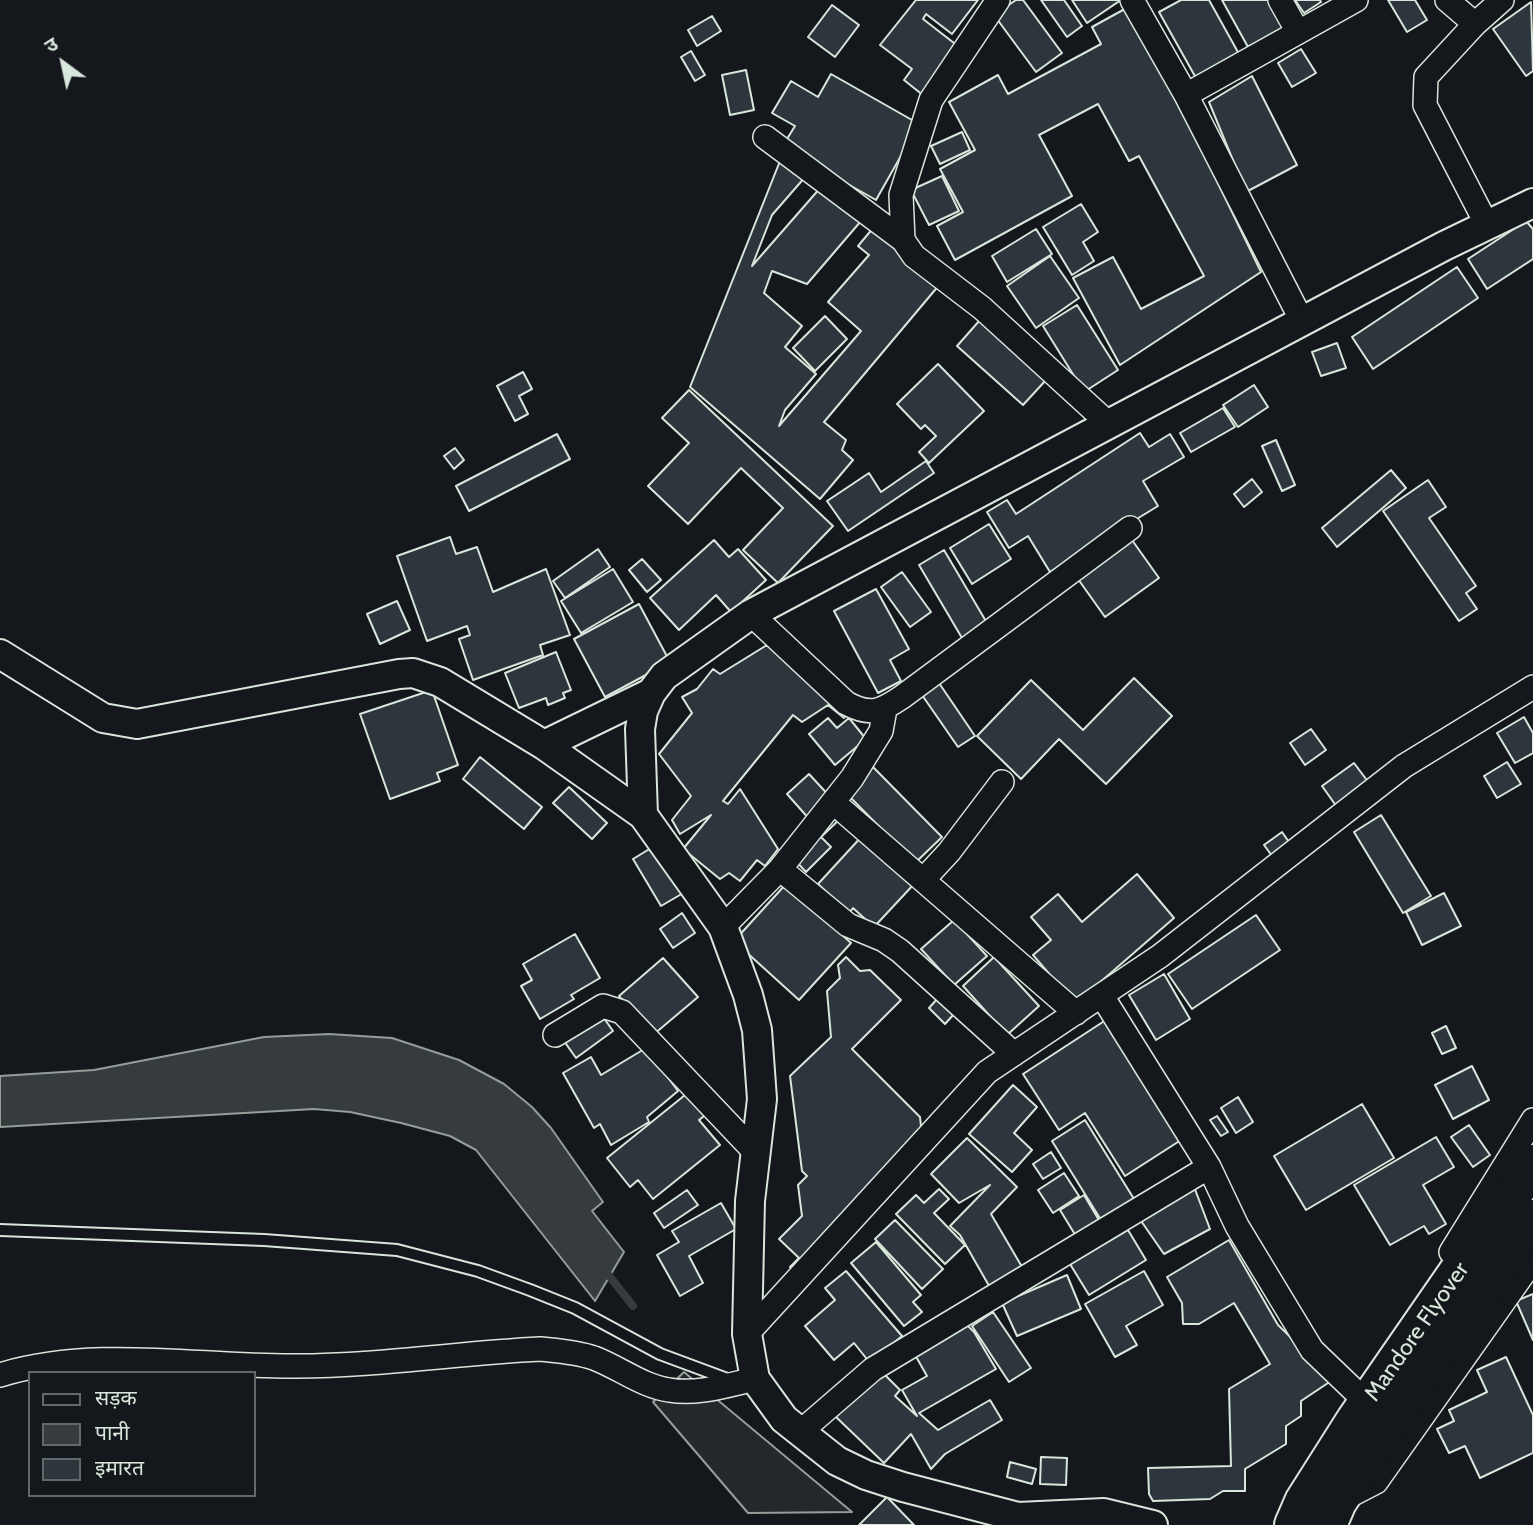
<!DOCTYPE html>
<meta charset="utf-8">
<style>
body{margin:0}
#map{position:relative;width:1533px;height:1525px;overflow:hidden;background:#14181c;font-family:Cabin,"Noto Sans Devanagari",sans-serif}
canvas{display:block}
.legend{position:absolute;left:28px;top:1371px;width:228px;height:126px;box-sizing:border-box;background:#14181c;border:2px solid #626a69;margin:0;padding:9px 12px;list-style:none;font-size:21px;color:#d8e6dc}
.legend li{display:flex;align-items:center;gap:14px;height:35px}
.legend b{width:35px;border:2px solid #626a69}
.north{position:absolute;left:28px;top:28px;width:70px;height:70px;-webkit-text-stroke:5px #14181c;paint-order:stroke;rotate:327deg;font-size:19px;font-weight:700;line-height:28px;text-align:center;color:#d8e6dc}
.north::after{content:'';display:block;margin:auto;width:24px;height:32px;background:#d8e6dc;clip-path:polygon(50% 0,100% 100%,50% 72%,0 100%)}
</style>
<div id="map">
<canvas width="1533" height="1525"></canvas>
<ul class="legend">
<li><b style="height:9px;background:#14181c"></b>सड़क</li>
<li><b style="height:19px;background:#363b3e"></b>पानी</li>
<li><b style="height:19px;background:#2c363c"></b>इमारत</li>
</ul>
<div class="north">उ</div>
</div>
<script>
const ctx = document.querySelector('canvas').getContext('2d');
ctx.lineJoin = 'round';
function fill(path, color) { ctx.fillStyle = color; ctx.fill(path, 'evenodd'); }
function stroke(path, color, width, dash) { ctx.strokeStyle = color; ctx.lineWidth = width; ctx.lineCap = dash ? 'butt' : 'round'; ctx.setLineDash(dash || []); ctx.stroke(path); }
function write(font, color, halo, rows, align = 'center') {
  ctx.font = font + ' Cabin,sans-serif'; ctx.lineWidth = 5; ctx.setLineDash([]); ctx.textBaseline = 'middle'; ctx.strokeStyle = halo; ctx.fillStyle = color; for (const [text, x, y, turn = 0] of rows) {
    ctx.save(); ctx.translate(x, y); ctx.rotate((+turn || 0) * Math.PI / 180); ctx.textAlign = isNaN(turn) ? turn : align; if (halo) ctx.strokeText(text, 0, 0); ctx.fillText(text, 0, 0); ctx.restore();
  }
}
const parking = new Path2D(`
 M 684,1372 L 852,1512 L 748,1513 L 653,1402 Z`);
fill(parking, '#24282b');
stroke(parking, '#939e99', 2);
const water = new Path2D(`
 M 329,1034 L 392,1038 L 459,1060 L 504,1084 L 532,1107 L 551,1128 L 603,1202 L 592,1211 L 624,1252 L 595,1301 L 476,1150 L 450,1136 L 401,1123 L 350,1112 L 314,1109 L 0,1127 L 0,1076 L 94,1070 L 264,1037 Z`);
fill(water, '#363b3e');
stroke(water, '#939e99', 2);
stroke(new Path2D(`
 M 603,1268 L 633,1306`), '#363b3e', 8);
const building = new Path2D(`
 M 916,0 L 978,0 L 952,34 L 926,14 L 923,19 L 963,50 L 924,96 L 904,80 L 912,69 L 880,45 Z
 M 1016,0 L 1023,0 L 1062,53 L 1036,72 L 994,15 Z
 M 1041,0 L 1064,0 L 1082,26 L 1067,37 Z
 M 1072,0 L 1121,0 L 1087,23 Z
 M 1181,0 L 1209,0 L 1239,54 L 1196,78 L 1159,12 Z
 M 1222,0 L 1269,0 L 1284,29 L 1248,47 Z
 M 1295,0 L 1320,0 L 1321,2 L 1304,13 Z
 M 1388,0 L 1415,0 L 1427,20 L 1407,32 Z
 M 1531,2 L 1533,71 L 1526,76 L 1493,29 Z
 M 832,5 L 859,25 L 835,57 L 808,37 Z
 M 1132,5 L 1261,272 L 1120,365 L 1073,278 L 1113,257 L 1141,309 L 1204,276 L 1139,156 L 1129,161 L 1098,104 L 1039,135 L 1072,196 L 955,260 L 937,226 L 963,212 L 940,169 L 975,150 L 949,102 L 998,75 L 1008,94 L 1101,44 L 1092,27 Z
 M 712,16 L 721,31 L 697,46 L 688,30 Z
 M 1301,49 L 1316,73 L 1292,87 L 1278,63 Z
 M 691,51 L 705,75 L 695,81 L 681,57 Z
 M 746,70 L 754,110 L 730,115 L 722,75 Z
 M 831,74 L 919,124 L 876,200 L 782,147 L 795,126 L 772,113 L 791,81 L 818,97 Z
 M 1252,76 L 1297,165 L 1246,192 L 1209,102 Z
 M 962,132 L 970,150 L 940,164 L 931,146 Z
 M 782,156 L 806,176 L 772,215 L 752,266 L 821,187 L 861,221 L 807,284 L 772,271 L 764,293 L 802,326 L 785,347 L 816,374 L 785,410 L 779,426 L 861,331 L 828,302 L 869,255 L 858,246 L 874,227 L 940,284 L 824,422 L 846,440 L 842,450 L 853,460 L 820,499 L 690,387 Z
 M 942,176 L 959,211 L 929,225 L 911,190 Z
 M 1081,204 L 1098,232 L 1083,242 L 1094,261 L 1072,275 L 1043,227 Z
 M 1526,221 L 1533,229 L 1533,259 L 1487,289 L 1468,259 Z
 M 1036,229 L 1052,254 L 1007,282 L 992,256 Z
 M 1050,256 L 1079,298 L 1036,328 L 1007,286 Z
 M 1457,267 L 1478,298 L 1373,369 L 1352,337 Z
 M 1077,305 L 1118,370 L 1084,392 L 1043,326 Z
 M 825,316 L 847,339 L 815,371 L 793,348 Z
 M 980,320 L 1046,380 L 1023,405 L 957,346 Z
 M 1337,343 L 1346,368 L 1321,376 L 1312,352 Z
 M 938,364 L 984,411 L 929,463 L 919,452 L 936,436 L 925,425 L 921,429 L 897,404 Z
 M 523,372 L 532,389 L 519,396 L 528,414 L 515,421 L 497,386 Z
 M 1254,385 L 1268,407 L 1238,427 L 1223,405 Z
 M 689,390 L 833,526 L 778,583 L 743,550 L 783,508 L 741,468 L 688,524 L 648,486 L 689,443 L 662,418 Z
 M 1223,408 L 1235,427 L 1191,452 L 1180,433 Z
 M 1140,433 L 1149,447 L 1170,434 L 1184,457 L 1143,481 L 1158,506 L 1050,572 L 1028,536 L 1009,548 L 987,512 L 1007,500 L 1016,514 Z
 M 557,434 L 570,459 L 469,511 L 456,486 Z
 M 1276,440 L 1295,485 L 1282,491 L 1262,446 Z
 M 455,448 L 464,460 L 454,469 L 444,456 Z
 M 926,461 L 934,473 L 848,531 L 827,501 L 869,473 L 881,492 Z
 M 1391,470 L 1406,488 L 1337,547 L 1322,528 Z
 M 1252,479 L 1262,492 L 1244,507 L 1234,494 Z
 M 1428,480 L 1446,507 L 1429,518 L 1476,586 L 1466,593 L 1477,609 L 1459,621 L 1383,511 Z
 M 989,524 L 1011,559 L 972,584 L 950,548 Z
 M 1127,533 L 1159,578 L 1105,617 L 1073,572 Z
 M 450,537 L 456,554 L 477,547 L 493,592 L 546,569 L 570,635 L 540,645 L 543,655 L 473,680 L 459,639 L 470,635 L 467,626 L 427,641 L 397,556 Z
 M 714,540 L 729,557 L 738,549 L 766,580 L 731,612 L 716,595 L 679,630 L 650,598 Z
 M 598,549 L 610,567 L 565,598 L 553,581 Z
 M 944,550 L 987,623 L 962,638 L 919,565 Z
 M 642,559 L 661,580 L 647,592 L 629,570 Z
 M 613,569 L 633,602 L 581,633 L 561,601 Z
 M 902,572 L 931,612 L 910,627 L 881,587 Z
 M 876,589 L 909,649 L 890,660 L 901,681 L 878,693 L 834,611 Z
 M 397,601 L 410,630 L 380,644 L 367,614 Z
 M 639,604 L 670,662 L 605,697 L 574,639 Z
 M 767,645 L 849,711 L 844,718 L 828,705 L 802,722 L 793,715 L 723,801 L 728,804 L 740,789 L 778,849 L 765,866 L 757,860 L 740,881 L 729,873 L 720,879 L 683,849 L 711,815 L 680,834 L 672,820 L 691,796 L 659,754 L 692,713 L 682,697 L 697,689 L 713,669 L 720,674 Z
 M 556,652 L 571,690 L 563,693 L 565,698 L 548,705 L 546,698 L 519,708 L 505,673 Z
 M 1134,678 L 1172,716 L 1106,784 L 1059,739 L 1021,779 L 977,736 L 1031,680 L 1083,730 Z
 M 939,683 L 975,736 L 958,747 L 922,695 Z
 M 432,690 L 458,765 L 437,773 L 440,781 L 390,799 L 360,714 Z
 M 1524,717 L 1533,733 L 1533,753 L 1515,763 L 1497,733 Z
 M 828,718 L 837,728 L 849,718 L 866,739 L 835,765 L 809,734 Z
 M 1311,729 L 1326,750 L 1305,765 L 1290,743 Z
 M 480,757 L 542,807 L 524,829 L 463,779 Z
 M 1507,762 L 1521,784 L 1497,798 L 1484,776 Z
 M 1354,763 L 1369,783 L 1337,807 L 1322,786 Z
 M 873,767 L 942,837 L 915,863 L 846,793 Z
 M 809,774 L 833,800 L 811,821 L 787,794 Z
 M 569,787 L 607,823 L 592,839 L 553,803 Z
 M 838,814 L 841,818 L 821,837 L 831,847 L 806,872 L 793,858 Z
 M 1381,815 L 1431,896 L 1403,913 L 1354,832 Z
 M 1282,832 L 1298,855 L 1281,868 L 1264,845 Z
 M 863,835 L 915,883 L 874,927 L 853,908 L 849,913 L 818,884 Z
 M 656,845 L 685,892 L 661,906 L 633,859 Z
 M 1137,874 L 1174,918 L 1075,1004 L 1033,955 L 1051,940 L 1031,917 L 1058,894 L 1082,922 Z
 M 786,884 L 851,943 L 799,1000 L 734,941 Z
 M 1444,893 L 1461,926 L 1422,945 L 1406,912 Z
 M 682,913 L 695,933 L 673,948 L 660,929 Z
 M 1256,915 L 1280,950 L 1192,1009 L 1168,974 Z
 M 954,920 L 987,956 L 954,985 L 921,949 Z
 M 575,934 L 600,978 L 571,995 L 574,999 L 540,1019 L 521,986 L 532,980 L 523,964 Z
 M 846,957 L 860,971 L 870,970 L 901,1000 L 852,1049 L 920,1117 L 922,1136 L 796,1272 L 790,1267 L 799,1258 L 779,1239 L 802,1216 L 798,1185 L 807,1176 L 802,1171 L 790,1076 L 831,1037 L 827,991 L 840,978 L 838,965 Z
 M 994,957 L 1039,1006 L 1007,1035 L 963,986 Z
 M 663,958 L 698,997 L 653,1035 L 619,996 Z
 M 1164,974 L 1190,1019 L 1156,1040 L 1129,995 Z
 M 938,998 L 954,1014 L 945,1024 L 929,1008 Z
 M 601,1014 L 613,1031 L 576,1058 L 564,1041 Z
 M 1109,1018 L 1181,1140 L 1125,1176 L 1085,1113 L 1059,1130 L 1023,1074 Z
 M 1446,1026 L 1456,1048 L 1442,1054 L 1432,1033 Z
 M 646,1048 L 678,1091 L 647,1117 L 649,1122 L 611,1145 L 600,1124 L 594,1128 L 563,1073 L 591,1057 L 601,1075 Z
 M 1472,1066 L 1489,1100 L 1453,1119 L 1435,1085 Z
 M 1013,1085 L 1037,1107 L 1014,1133 L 1032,1150 L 1012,1172 L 969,1134 Z
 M 690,1091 L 708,1113 L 699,1120 L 720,1145 L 653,1199 L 638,1180 L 630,1187 L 607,1158 Z
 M 1238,1097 L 1253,1122 L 1236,1133 L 1221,1108 Z
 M 1362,1104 L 1394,1158 L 1306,1210 L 1274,1156 Z
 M 1217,1116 L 1228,1132 L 1221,1136 L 1210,1120 Z
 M 1085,1120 L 1139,1207 L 1106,1228 L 1052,1141 Z
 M 1469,1125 L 1490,1155 L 1473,1167 L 1451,1137 Z
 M 1436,1137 L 1454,1167 L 1423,1185 L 1446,1224 L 1429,1234 L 1424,1226 L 1390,1245 L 1354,1185 Z
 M 967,1138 L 1017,1187 L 991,1214 L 1025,1272 L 992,1291 L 960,1235 L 950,1226 L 990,1185 L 959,1203 L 931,1174 Z
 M 1051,1152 L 1061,1168 L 1043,1179 L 1033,1164 Z
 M 1064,1173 L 1079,1196 L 1053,1213 L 1038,1190 Z
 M 1193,1184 L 1210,1229 L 1164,1254 L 1139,1218 Z
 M 939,1189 L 949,1199 L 934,1213 L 965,1245 L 945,1264 L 896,1214 L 916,1195 L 924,1203 Z
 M 687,1190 L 698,1205 L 664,1228 L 654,1213 Z
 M 1084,1195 L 1103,1227 L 1079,1241 L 1060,1210 Z
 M 721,1203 L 736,1229 L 689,1256 L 703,1283 L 680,1296 L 657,1255 L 679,1242 L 672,1231 Z
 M 895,1220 L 943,1269 L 922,1289 L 875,1239 Z
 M 1128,1230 L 1146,1260 L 1089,1295 L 1070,1264 Z
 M 1229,1240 L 1278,1325 L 1334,1379 L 1301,1401 L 1301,1416 L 1286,1426 L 1286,1444 L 1245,1469 L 1245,1491 L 1223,1491 L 1210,1499 L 1153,1501 L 1149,1494 L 1148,1468 L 1231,1466 L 1229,1389 L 1270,1364 L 1234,1303 L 1199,1324 L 1183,1324 L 1182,1303 L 1167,1277 Z
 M 876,1242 L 921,1295 L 913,1302 L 922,1312 L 904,1326 L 851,1263 Z
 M 846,1271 L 902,1336 L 870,1363 L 854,1343 L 834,1360 L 805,1326 L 835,1300 L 825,1288 Z
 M 1144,1271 L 1163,1305 L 1126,1326 L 1137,1345 L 1115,1357 L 1085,1304 Z
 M 1067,1275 L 1081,1309 L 1017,1336 L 1002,1303 Z
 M 1533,1294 L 1533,1340 L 1516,1301 Z
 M 993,1312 L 1031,1368 L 1009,1382 L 972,1326 Z
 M 965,1323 L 974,1332 L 996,1369 L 919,1413 L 938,1430 L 990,1400 L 1002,1420 L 945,1454 L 931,1469 L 911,1434 L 884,1463 L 836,1417 L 880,1370 L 900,1390 L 895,1396 L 917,1416 L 902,1390 L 927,1376 L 914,1353 Z
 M 1506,1357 L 1533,1415 L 1533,1453 L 1480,1478 L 1465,1446 L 1449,1453 L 1437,1429 L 1454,1421 L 1449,1410 L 1487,1392 L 1477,1370 Z
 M 1041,1457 L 1067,1458 L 1066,1485 L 1040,1484 Z
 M 1010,1462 L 1036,1469 L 1032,1484 L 1007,1477 Z
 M 887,1497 L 914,1525 L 859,1525 Z`);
fill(building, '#2c363c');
stroke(building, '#d8e6dc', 2);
const service = new Path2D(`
 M 0,1230 L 264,1240 L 397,1250 L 478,1271 L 530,1290 L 575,1308 L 660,1354 L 730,1380`);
const minor = new Path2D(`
 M 998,0 L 931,100 L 901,195 L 903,240 L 914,256 L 982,308 L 1109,424
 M 1132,0 L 1186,95 L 1303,323
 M 1280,0 L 1298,32
 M 1447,0 L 1475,24
 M 1186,95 L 1356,0
 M 765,137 L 903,240
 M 1487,225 L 1425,105 L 1426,77 L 1475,24 L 1502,0
 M 751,614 L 846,703 C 870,716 880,712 902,697 L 1130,528
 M 833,802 L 1076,1013
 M 780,869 L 848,925 L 884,940 L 900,951 L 1014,1054
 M 924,879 L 949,852 L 1002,782
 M 723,927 L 780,869 L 852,778 L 881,731 L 885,709
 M 1102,996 L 1209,1167 L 1237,1226 L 1312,1350 L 1360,1396
 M 555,1035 L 603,1006 L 622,1012 L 755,1152
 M 1451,1252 L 1533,1120
 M 747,1334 L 987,1072 L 1160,956 L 1404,766 L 1533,687
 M 0,1375 C 96,1346 198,1367 296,1366 C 378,1366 459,1353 540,1349 C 559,1351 576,1352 594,1358 C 620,1368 642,1386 669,1390 C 698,1395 728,1385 755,1379
 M 799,1433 L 873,1369 L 1209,1167
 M 1343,1499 L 1376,1482 L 1533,1260`);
const tertiary = new Path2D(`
 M 0,654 L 103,718 L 137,724 L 399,674 L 413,673 L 440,682 L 544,745 L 643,815
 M 544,745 L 651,693
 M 1018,1517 L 1104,1513 L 1153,1525
 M 1032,1525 L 1018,1517 L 903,1487 L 866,1475 L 837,1461 L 784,1419 L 755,1379 L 747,1334 L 750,1201 L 762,1099 L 757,1030 L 748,995 L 723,927 L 643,815 L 640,729 L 643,711 L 651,693 L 664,676 L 751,614 L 1444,246 L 1533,203`);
const trunk = new Path2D(`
 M 1294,1525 L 1304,1502 L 1356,1420 L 1533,1164
 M 1327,1525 L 1337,1502 L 1380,1435 L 1533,1219`);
stroke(service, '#d8e6dc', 14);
stroke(minor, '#d8e6dc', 26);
stroke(tertiary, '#d8e6dc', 32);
stroke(trunk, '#d8e6dc', 42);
stroke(service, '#14181c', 10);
stroke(minor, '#14181c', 23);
stroke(tertiary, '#14181c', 28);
stroke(trunk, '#14181c', 38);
write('23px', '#d8e6dc', '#14181c', [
 ["Mandore Flyover",1417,1332,-55]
]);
</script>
